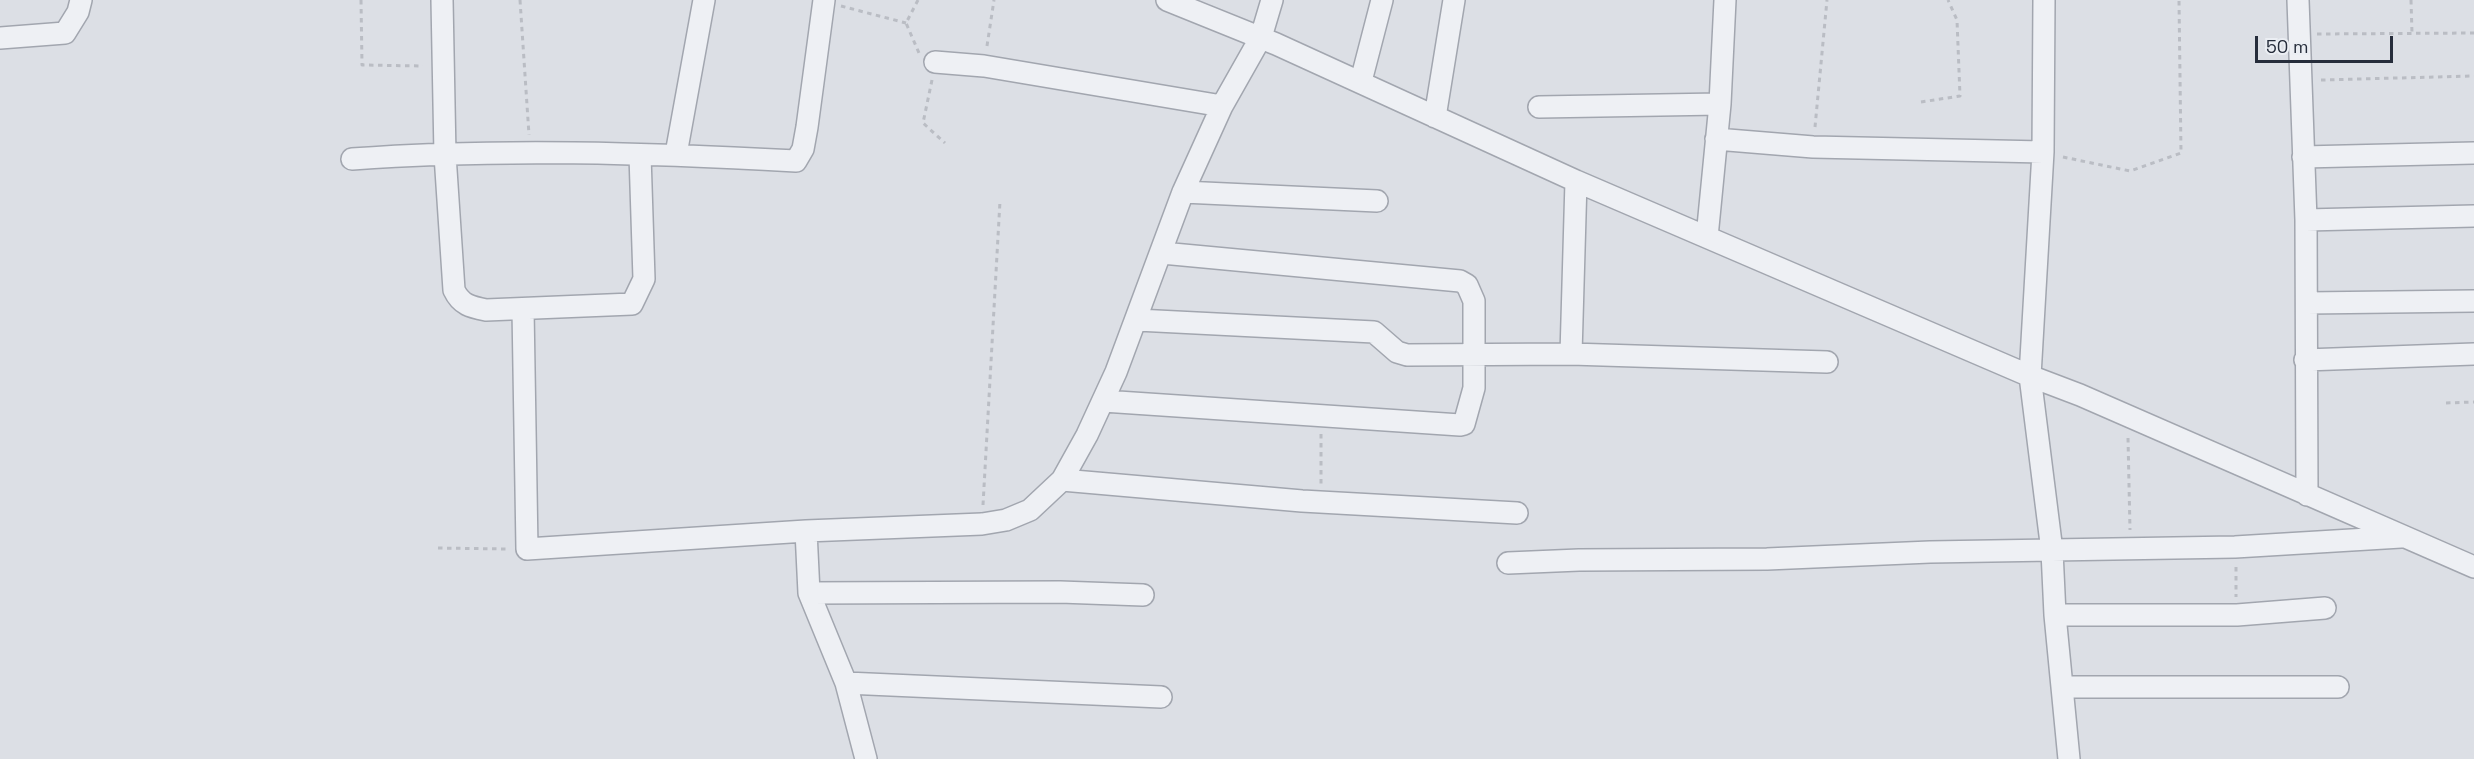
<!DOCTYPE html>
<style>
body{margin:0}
#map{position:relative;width:2474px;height:759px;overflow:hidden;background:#dcdfe5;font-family:"Space Grotesk",sans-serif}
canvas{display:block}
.scale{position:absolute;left:2255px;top:36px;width:138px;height:27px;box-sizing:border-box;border:3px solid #262d3b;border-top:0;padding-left:8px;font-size:18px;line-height:21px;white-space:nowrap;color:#262d3b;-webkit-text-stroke:4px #ebeef3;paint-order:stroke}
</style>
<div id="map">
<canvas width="2474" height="759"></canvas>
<div class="scale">50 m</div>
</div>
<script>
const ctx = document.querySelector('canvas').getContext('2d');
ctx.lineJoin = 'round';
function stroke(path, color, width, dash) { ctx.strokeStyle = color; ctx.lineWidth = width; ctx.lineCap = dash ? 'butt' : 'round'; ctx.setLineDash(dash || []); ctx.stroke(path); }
const minor = new Path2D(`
 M 442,0 L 445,155 L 454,290 C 461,305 471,307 486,310 L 632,304 L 644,279 L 640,155
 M 1167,0 L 1276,44 L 1576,181 L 2030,376 L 2080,395 L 2474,567
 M 2044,0 L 2043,152 L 2030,376 L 2052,551 L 2055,615 L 2069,759
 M 2298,0 L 2306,220 L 2307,495
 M 0,38 L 65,33 L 78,12 L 81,0
 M 935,62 L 984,66 L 1222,106
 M 1361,81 L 1382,0
 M 1539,107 L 1720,104
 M 1435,117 L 1454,0
 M 1716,139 L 1813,147 L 2043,152
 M 676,154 L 704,0
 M 2303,157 L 2474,153
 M 352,159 C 499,148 649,153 796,161 L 803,149 L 807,127 L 824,0
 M 1183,192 L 1377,201
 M 2306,220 L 2474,216
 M 1707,237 L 1720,104 L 1725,0
 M 2307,303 L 2474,301
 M 523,309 L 527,549 L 806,531 L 982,524 L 1006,520 L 1030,510 L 1062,480 L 1087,435 L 1116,372 L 1183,192 L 1222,106 L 1261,37 L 1272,0
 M 1137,320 L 1374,332 L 1397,352 L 1407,355 L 1571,354 L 1827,362
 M 1571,354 L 1576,181
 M 2305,360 L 2474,354
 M 1103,401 L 1460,425 L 1464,424 L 1474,388 L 1474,301 L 1467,285 L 1460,281 L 1162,253
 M 1062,480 L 1302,501 L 1517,513
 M 806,531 L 809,593 L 846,683 L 866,759
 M 1508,563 L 1579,560 L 1767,559 L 1930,552 L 2235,547 L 2401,537
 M 809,593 L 1060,592 L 1143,595
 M 2055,615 L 2237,615 L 2325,608
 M 846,683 L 1161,697
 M 2062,687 L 2338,687`);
stroke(minor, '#a2a6af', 24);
stroke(new Path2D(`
 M 361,0 L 362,65 L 423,66
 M 520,0 L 529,135
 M 918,0 L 906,23 L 919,53
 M 2411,0 L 2412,33
 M 841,6 L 906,23
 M 2317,34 L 2474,33
 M 987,46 L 994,0
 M 932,80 L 923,123 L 945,143
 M 2321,80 L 2474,76
 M 1921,102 L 1960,96 L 1957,20 L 1948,0
 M 1815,127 L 1827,0
 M 2063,157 L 2130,171 L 2181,153 L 2179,0
 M 2446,403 L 2474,402
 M 1321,434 L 1321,484
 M 2128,438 L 2130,530
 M 983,505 L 1000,201
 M 438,548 L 507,549
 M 2236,567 L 2236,597`), '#babdc4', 3, [4.5, 4.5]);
stroke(minor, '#eef0f4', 21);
</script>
